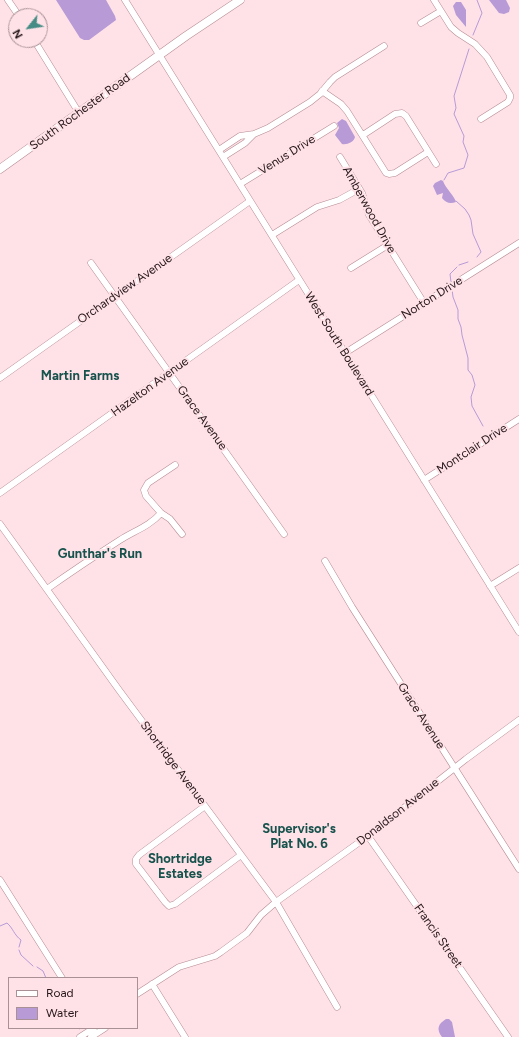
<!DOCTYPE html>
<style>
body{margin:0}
#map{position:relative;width:519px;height:1037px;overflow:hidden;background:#fee2e7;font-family:Figtree,sans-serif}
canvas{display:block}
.legend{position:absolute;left:8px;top:977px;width:130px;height:52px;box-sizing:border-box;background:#fee2e7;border:1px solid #a89095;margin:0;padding:5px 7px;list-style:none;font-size:12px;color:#26161a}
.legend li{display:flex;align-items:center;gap:8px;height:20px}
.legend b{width:20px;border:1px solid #a89095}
.north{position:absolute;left:8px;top:8px;width:40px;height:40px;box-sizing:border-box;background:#fee2e7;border:1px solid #a89095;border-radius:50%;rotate:240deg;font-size:11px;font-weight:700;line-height:16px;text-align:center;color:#26161a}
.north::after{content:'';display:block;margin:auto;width:14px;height:18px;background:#468c85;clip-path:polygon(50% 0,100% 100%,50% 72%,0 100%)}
</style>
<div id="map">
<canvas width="519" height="1037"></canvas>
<ul class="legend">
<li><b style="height:5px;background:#fff"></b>Road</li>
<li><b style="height:11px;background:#b79ad6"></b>Water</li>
</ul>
<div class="north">N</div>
</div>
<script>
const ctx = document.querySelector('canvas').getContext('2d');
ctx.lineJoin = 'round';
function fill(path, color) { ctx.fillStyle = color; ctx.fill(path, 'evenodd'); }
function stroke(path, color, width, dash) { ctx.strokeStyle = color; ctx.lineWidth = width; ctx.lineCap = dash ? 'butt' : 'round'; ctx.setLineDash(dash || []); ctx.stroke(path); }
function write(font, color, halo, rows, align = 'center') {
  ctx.font = font + ' Figtree,sans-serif'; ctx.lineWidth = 4; ctx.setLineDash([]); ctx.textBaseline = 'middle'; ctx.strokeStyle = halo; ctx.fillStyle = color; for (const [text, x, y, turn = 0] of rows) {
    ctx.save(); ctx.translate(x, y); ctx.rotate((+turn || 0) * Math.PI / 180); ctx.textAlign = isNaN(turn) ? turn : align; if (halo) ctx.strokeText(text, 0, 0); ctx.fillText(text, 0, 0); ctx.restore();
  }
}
fill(new Path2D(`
 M 56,0 L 106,0 L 115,16 L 116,20 L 89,40 L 84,40 L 80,38 Z
 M 489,0 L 506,0 L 510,8 L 509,12 L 504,14 L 499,13 Z
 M 456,2 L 461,2 L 466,10 L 466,27 L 456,15 L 453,6 Z
 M 342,119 L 346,121 L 355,137 C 354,142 347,145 342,144 L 335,135 L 339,128 L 337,123 Z
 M 441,180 L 443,181 C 446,189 454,195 456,202 C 450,204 446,203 442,198 L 443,193 L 437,195 L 433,186 L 435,183 Z
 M 446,1019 L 449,1019 L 452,1022 L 455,1037 L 442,1037 C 436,1029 438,1024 446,1019 Z`), '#b79ad6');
stroke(new Path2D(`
 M 473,35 L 482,13 L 477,0
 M 444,180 L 448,173 L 464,168 L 468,155 L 463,142 L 464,136 L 454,114 L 456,108 L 454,96 L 469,49
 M 456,201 L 465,209 L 469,215 L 471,220 L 473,234 L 481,252 L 477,257
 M 459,265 L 468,262
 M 451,282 L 450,274 L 457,267
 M 452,289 L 453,297 L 458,310 L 458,319 L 461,327 L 462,335 L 468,358 L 468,370 L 472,375 L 475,385 L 471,397 L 472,406 L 483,426
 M 0,926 L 7,923 C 13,928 14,935 21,940 L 19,947
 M 19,950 L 21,955 L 33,966
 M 37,967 L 43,971 L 46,978
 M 78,1028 L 79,1029`), '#b79ad6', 1);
const minor = new Path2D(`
 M 8,0 L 19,16
 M 125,0 L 519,632
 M 434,0 L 451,27 L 458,33 L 475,44 L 487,57 L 510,95 L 510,98 L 508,102 L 481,119
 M 421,23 L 441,11
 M 34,40 L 79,113
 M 322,91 L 341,104 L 347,111 L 386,173 L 389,174 L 395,173 L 428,152
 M 254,134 L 268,128 L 310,102 L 320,94 L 330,82 L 335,77 L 384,46
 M 363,135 L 395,114 L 402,113 L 406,116 L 436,164
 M 219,150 L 240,136 L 254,134 L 245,143 L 223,157
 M 340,157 L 362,193 L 369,215 L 424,303
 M 240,184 L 334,126
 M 272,235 L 317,207 L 339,200 L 359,189
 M 91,263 L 284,534
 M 351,268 L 388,245
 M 345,353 L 519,243
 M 0,378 L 250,201
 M 424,480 L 519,419
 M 0,493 L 299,280
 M 161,513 L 170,519 L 182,534
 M 0,524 L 119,690 L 276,902 L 337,1007
 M 325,561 L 352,607 L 519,869
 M 490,586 L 519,568
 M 47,589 C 71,572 95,556 120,540 C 134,531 150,526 161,513 L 146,496 L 144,490 L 148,483 L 175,465
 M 205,806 L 139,855 L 136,859 L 136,864 L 165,902 L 169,906 L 175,904 L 241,855
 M 368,836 L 508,1037
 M 0,880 L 62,978
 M 152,984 L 185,1037
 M 137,994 L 179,967 L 215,956 L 221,952 L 247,933 L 261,915 L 276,902 L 368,836 L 466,759 L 519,720
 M 80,1037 L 94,1028
 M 91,1037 L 105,1028`);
const major = new Path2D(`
 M 0,169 L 186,36 L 240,0`);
stroke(minor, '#b58b93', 7);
stroke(major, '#b58b93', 9);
stroke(minor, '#fff', 6);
stroke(major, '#fff', 8);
write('12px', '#26161a', '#fee2e7', [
 ["South Rochester Road",80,112,-36],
 ["Venus Drive",287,155,-32],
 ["Amberwood Drive",369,210,61],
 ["Orchardview Avenue",125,289,-35],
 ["Norton Drive",432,298,-32],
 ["West South Boulevard",339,344,58],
 ["Hazelton Avenue",150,387,-36],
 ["Grace Avenue",202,418,54],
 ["Montclair Drive",472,449,-33],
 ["Grace Avenue",421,716,57],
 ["Shortridge Avenue",173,763,53],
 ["Donaldson Avenue",398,812,-38],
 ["Francis Street",438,936,55]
]);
write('bold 13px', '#18524d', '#fee2e7', [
 ["Martin Farms",80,376],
 ["Gunthar's Run",100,554],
 ["Supervisor's",299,829],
 ["Plat No. 6",299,844],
 ["Shortridge",180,859],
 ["Estates",180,874]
]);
</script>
